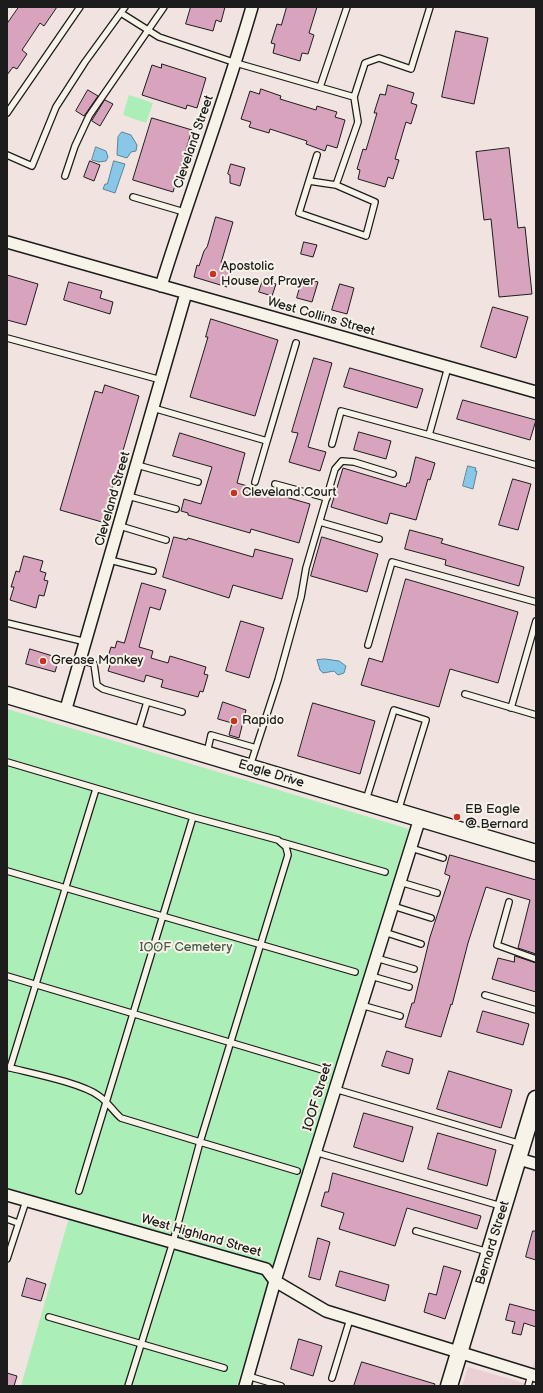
<!DOCTYPE html>
<style>
body{margin:0}
#map{position:relative;width:543px;height:1393px;overflow:hidden;background:#f1e3df;font-family:"Balsamiq Sans",sans-serif}
canvas{display:block}
.frame{position:absolute;inset:0;border:8px solid #1c1c1c;pointer-events:none}
</style>
<div id="map">
<canvas width="543" height="1393"></canvas>
<div class="frame"></div>
</div>
<script>
const ctx = document.querySelector('canvas').getContext('2d');
ctx.lineJoin = 'round';
function fill(path, color) { ctx.fillStyle = color; ctx.fill(path, 'evenodd'); }
function stroke(path, color, width, dash) { ctx.strokeStyle = color; ctx.lineWidth = width; ctx.lineCap = dash ? 'butt' : 'round'; ctx.setLineDash(dash || []); ctx.stroke(path); }
function write(font, color, halo, rows, align = 'center') {
  ctx.font = font + ' "Balsamiq Sans",sans-serif'; ctx.lineWidth = 4; ctx.setLineDash([]); ctx.textBaseline = 'middle'; ctx.strokeStyle = halo; ctx.fillStyle = color; for (const [text, x, y, turn = 0] of rows) {
    ctx.save(); ctx.translate(x, y); ctx.rotate((+turn || 0) * Math.PI / 180); ctx.textAlign = isNaN(turn) ? turn : align; if (halo) ctx.strokeText(text, 0, 0); ctx.fillText(text, 0, 0); ctx.restore();
  }
}
fill(new Path2D(`
 M 536,1355 L 536,1386 L 462,1386 L 468,1367 L 528,1384 Z`), '#ead0d5');
fill(new Path2D(`
 M 129,95 L 153,103 L 146,123 L 123,115 Z
 M 7,709 L 409,829 L 237,1386 L 21,1386 L 72,1207 L 7,1188 Z`), '#aceeb7');
const water = new Path2D(`
 M 122,132 L 131,135 L 137,145 L 136,151 L 131,152 L 127,158 L 117,155 L 118,137 Z
 M 96,147 L 106,151 L 108,157 L 106,161 L 99,162 L 92,160 Z
 M 114,161 L 125,164 L 115,193 L 103,189 L 105,184 L 107,184 Z
 M 468,466 L 476,468 L 475,471 L 477,471 L 473,489 L 463,486 Z
 M 325,659 L 339,661 L 346,666 L 344,673 L 338,675 L 334,671 L 323,673 L 320,670 L 317,660 Z`);
fill(water, '#89c7e9');
stroke(water, '#5d8397', 1);
const building = new Path2D(`
 M 19,7 L 57,7 L 44,26 L 40,23 L 22,50 L 27,54 L 17,69 L 13,67 L 7,75 L 7,24 Z
 M 191,7 L 225,7 L 221,22 L 216,20 L 213,31 L 186,24 Z
 M 287,7 L 317,7 L 309,33 L 314,35 L 308,54 L 302,53 L 300,61 L 273,53 L 275,44 L 271,43 L 277,24 L 281,25 Z
 M 456,31 L 488,38 L 474,104 L 442,97 Z
 M 162,64 L 206,78 L 197,108 L 187,105 L 186,109 L 142,95 L 152,65 L 161,68 Z
 M 388,85 L 414,93 L 411,103 L 417,105 L 411,124 L 406,122 L 395,159 L 399,160 L 393,179 L 388,177 L 385,187 L 358,179 L 360,170 L 357,169 L 363,149 L 366,150 L 377,113 L 374,113 L 380,94 L 385,95 Z
 M 261,89 L 281,96 L 280,99 L 316,110 L 317,106 L 337,112 L 335,117 L 345,120 L 337,148 L 327,145 L 325,151 L 306,144 L 307,141 L 270,129 L 269,133 L 249,127 L 251,122 L 241,119 L 250,91 L 259,94 Z
 M 88,90 L 98,96 L 84,116 L 76,111 Z
 M 105,100 L 113,104 L 100,126 L 92,121 Z
 M 152,118 L 192,130 L 173,192 L 133,180 Z
 M 509,148 L 518,228 L 525,227 L 532,294 L 499,297 L 491,219 L 484,220 L 476,152 Z
 M 90,161 L 100,165 L 94,181 L 84,177 Z
 M 231,164 L 245,168 L 240,186 L 230,183 L 230,175 L 228,174 Z
 M 216,217 L 233,222 L 221,263 L 233,267 L 227,287 L 194,277 L 197,265 L 199,266 L 204,251 L 207,247 Z
 M 304,242 L 317,245 L 313,257 L 301,254 Z
 M 7,275 L 38,284 L 26,325 L 7,320 Z
 M 303,277 L 318,282 L 312,302 L 297,298 Z
 M 263,280 L 276,284 L 272,296 L 259,292 Z
 M 69,282 L 102,291 L 100,298 L 113,302 L 110,314 L 64,300 Z
 M 340,284 L 354,288 L 347,314 L 332,310 Z
 M 493,307 L 528,317 L 516,358 L 481,347 Z
 M 211,319 L 278,340 L 255,416 L 190,397 L 208,337 L 206,337 Z
 M 314,358 L 332,363 L 308,447 L 326,452 L 320,471 L 289,462 L 298,433 L 292,432 Z
 M 350,368 L 423,389 L 417,408 L 344,387 Z
 M 105,385 L 139,396 L 102,522 L 60,510 L 95,391 L 102,393 Z
 M 463,400 L 536,420 L 530,440 L 457,419 Z
 M 359,432 L 391,441 L 386,459 L 354,450 Z
 M 180,433 L 245,453 L 237,483 L 310,504 L 299,543 L 251,529 L 250,533 L 188,515 L 188,513 L 181,511 L 184,499 L 201,504 L 212,467 L 173,456 Z
 M 416,457 L 435,463 L 430,480 L 428,479 L 416,520 L 390,513 L 387,524 L 331,507 L 343,468 L 406,487 L 407,483 L 409,483 Z
 M 513,479 L 531,484 L 518,530 L 499,525 Z
 M 410,530 L 443,539 L 441,543 L 524,567 L 519,586 L 445,565 L 446,560 L 405,549 Z
 M 174,537 L 187,540 L 188,538 L 253,557 L 255,549 L 293,559 L 282,599 L 233,585 L 229,598 L 163,577 Z
 M 322,537 L 378,554 L 367,592 L 311,576 Z
 M 24,556 L 43,561 L 40,571 L 46,573 L 44,580 L 48,581 L 44,596 L 39,595 L 36,608 L 10,600 L 14,587 L 11,587 L 16,571 L 19,572 Z
 M 406,579 L 518,612 L 498,683 L 450,669 L 439,707 L 361,685 L 369,658 L 382,662 Z
 M 142,583 L 166,590 L 160,610 L 150,607 L 139,647 L 153,651 L 151,658 L 168,663 L 170,656 L 206,667 L 204,674 L 208,675 L 203,692 L 200,691 L 198,697 L 161,687 L 163,680 L 146,675 L 144,682 L 108,671 L 110,665 L 106,664 L 111,647 L 115,648 L 117,641 L 124,643 Z
 M 241,621 L 264,628 L 249,678 L 226,671 Z
 M 30,649 L 59,658 L 55,672 L 26,664 Z
 M 223,702 L 246,710 L 239,738 L 229,735 L 232,723 L 218,719 Z
 M 313,703 L 375,721 L 360,774 L 298,756 Z
 M 450,855 L 536,880 L 536,954 L 518,948 L 530,900 L 486,887 L 468,943 L 452,1005 L 451,1004 L 441,1037 L 405,1027 L 412,1003 L 414,1003 L 430,937 L 450,876 L 445,874 Z
 M 515,956 L 536,963 L 536,992 L 492,979 L 498,958 L 514,962 Z
 M 483,1011 L 529,1024 L 523,1045 L 477,1032 Z
 M 387,1051 L 413,1059 L 409,1074 L 382,1066 Z
 M 449,1071 L 512,1090 L 501,1128 L 437,1109 Z
 M 364,1113 L 413,1127 L 403,1162 L 354,1147 Z
 M 438,1133 L 496,1150 L 487,1186 L 428,1169 Z
 M 333,1173 L 481,1216 L 477,1229 L 407,1208 L 395,1246 L 339,1229 L 344,1213 L 321,1206 L 325,1192 L 328,1192 Z
 M 533,1231 L 536,1231 L 536,1260 L 526,1257 Z
 M 318,1238 L 330,1242 L 320,1280 L 309,1277 Z
 M 444,1266 L 461,1271 L 445,1319 L 424,1312 L 429,1293 L 436,1295 Z
 M 340,1271 L 389,1285 L 385,1301 L 336,1286 Z
 M 27,1278 L 46,1284 L 41,1301 L 22,1296 Z
 M 510,1304 L 536,1311 L 536,1327 L 524,1323 L 521,1335 L 512,1333 L 515,1322 L 506,1320 Z
 M 299,1339 L 322,1346 L 313,1376 L 291,1369 Z
 M 362,1362 L 435,1384 L 434,1386 L 354,1386 Z
 M 7,1373 L 17,1376 L 14,1386 L 7,1386 Z`);
fill(building, '#d8a4bd');
stroke(building, '#1c1c1c', 1);
const lane = new Path2D(`
 M 121,13 L 159,37 L 236,63 L 354,97
 M 320,87 L 347,7
 M 7,113 L 80,7
 M 7,155 L 32,166 L 56,107 L 85,62 L 125,7
 M 317,155 L 299,213 L 366,236 L 375,202 L 336,185 L 358,122 L 354,97 L 365,63 L 379,58 L 411,69 L 430,7
 M 65,176 L 75,146 L 89,116 L 164,7
 M 309,181 L 336,185
 M 133,197 L 184,212
 M 7,338 L 161,380
 M 153,408 L 267,441 L 296,343
 M 429,435 L 536,465
 M 332,444 L 341,411 L 429,435 L 448,367
 M 137,465 L 198,482
 M 255,482 L 267,441
 M 275,484 L 327,498
 M 128,496 L 176,509
 M 320,522 L 379,539
 M 120,526 L 166,540
 M 110,560 L 153,571
 M 7,623 L 86,642
 M 368,645 L 392,562 L 536,602
 M 80,660 L 94,664 L 97,685 L 103,689 L 182,712
 M 465,694 L 536,715
 M 511,708 L 536,621
 M 138,732 L 147,702
 M 207,753 L 211,735 L 256,748
 M 7,762 L 193,817 L 278,840 L 286,847 L 288,855 L 200,1142 L 121,1118 C 113,1111 108,1102 99,1096 C 82,1083 30,1073 7,1067
 M 250,766 L 278,680 L 301,597 L 306,568 L 335,469 L 342,461 L 354,462 L 393,474
 M 366,800 L 394,710 L 426,720 L 398,811
 M 281,842 L 385,872
 M 411,848 L 443,858
 M 7,871 L 355,972
 M 400,882 L 437,893
 M 509,902 L 497,945 L 536,959
 M 393,906 L 431,918
 M 384,932 L 421,944
 M 376,958 L 414,969
 M 7,976 L 326,1071
 M 371,976 L 409,987
 M 485,995 L 536,1010
 M 361,1005 L 400,1016
 M 10,1068 L 96,789
 M 335,1089 L 521,1144
 M 315,1152 L 501,1206
 M 79,1191 L 193,817
 M 7,1219 L 18,1223
 M 416,1231 L 488,1252
 M 7,1259 L 26,1201
 M 49,1317 L 224,1368
 M 248,1376 L 281,1386
 M 332,1378 L 350,1319
 M 128,1386 L 173,1242 L 200,1142 L 297,1171
 M 528,1386 L 531,1375`);
const street = new Path2D(`
 M 7,242 L 536,392
 M 161,286 C 190,193 225,101 252,7
 M 65,712 L 186,293
 M 519,1159 L 536,1164
 M 7,1195 L 266,1269 L 275,1281 L 326,1311 L 536,1376
 M 245,1386 L 275,1281 L 420,818`);
const secondary = new Path2D(`
 M 7,695 L 536,853
 M 449,1386 L 536,1099`);
stroke(lane, '#1c1c1c', 8);
stroke(street, '#1c1c1c', 14);
stroke(secondary, '#1c1c1c', 19);
stroke(lane, '#f7f3e8', 5.5);
stroke(street, '#f7f3e8', 11);
stroke(secondary, '#f7f3e8', 16);
for (const [x, y, r, color] of [
 [213,274,4,"#c8321e"],
 [234,493,4,"#c8321e"],
 [43,661,4,"#c8321e"],
 [234,721,4,"#c8321e"],
 [457,817,4,"#c8321e"]
]) { const dot = new Path2D(); dot.arc(x, y, r, 0, 2 * Math.PI); ctx.fillStyle = color; ctx.fill(dot); stroke(dot, '#f7f3e8', 1.5); }
write('13px', '#1c1c1c', '#f7f3e8', [
 ["Cleveland Street",194,142,-71],
 ["West Collins Street",321,317,16],
 ["Cleveland Street",113,499,-74],
 ["Eagle Drive",271,774,17],
 ["IOOF Street",318,1097,-73],
 ["West Highland Street",201,1236,16],
 ["Bernard Street",493,1243,-73]
]);
write('13px', '#1c1c1c', '#f7f3e8', [
 ["Apostolic",221,267],
 ["House of Prayer",221,282],
 ["Cleveland Court",242,493],
 ["Grease Monkey",51,661],
 ["Rapido",242,721],
 ["EB Eagle",465,810],
 ["@ Bernard",465,825]
], 'left');
write('13px', '#475b4a', '#f7f3e8', [
 ["IOOF Cemetery",186,948]
]);
</script>
